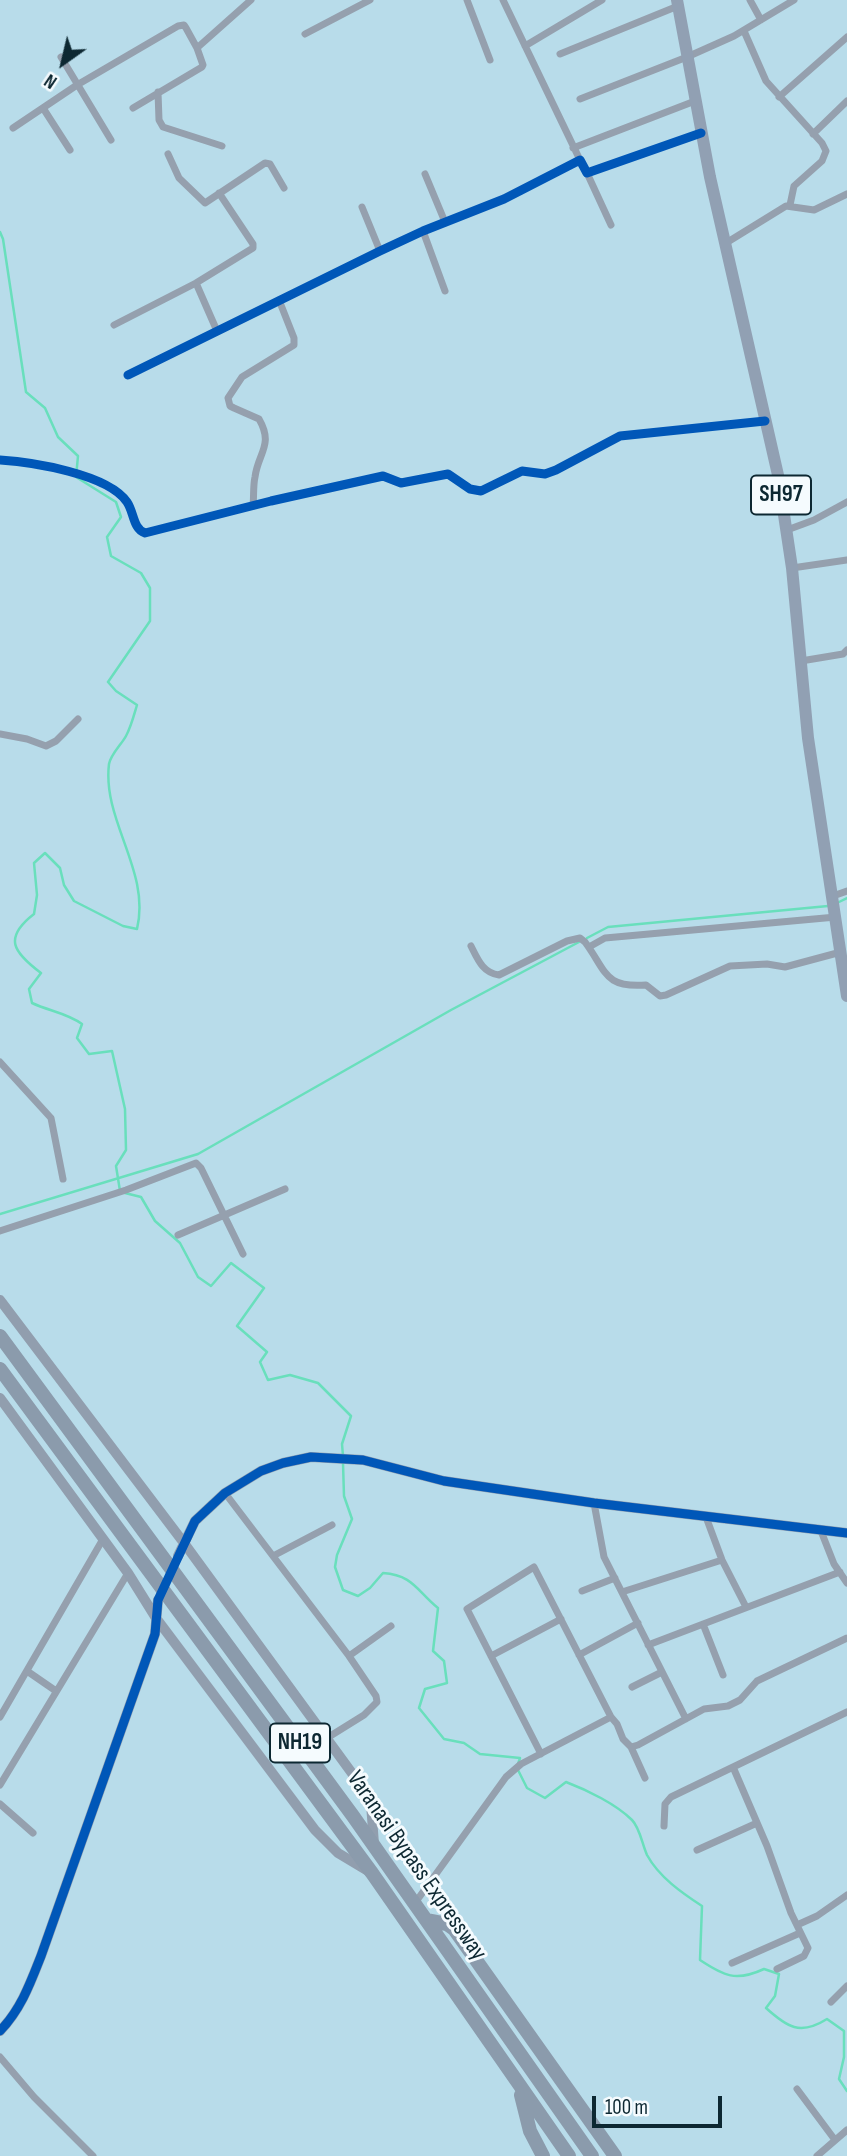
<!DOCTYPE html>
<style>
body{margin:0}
#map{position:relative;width:847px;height:2156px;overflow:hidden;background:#b8dcea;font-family:"Sofia Sans Condensed",sans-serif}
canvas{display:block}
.north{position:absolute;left:28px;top:28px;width:70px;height:70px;-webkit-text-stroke:5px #f5fbfe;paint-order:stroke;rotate:214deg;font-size:19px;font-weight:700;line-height:28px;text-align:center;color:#0d2832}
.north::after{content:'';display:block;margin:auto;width:24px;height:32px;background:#0d2832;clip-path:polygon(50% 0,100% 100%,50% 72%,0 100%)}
.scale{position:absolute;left:592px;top:2096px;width:130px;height:32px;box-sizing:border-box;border:4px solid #0d2832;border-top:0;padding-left:9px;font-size:21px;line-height:24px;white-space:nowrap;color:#0d2832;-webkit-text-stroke:5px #f5fbfe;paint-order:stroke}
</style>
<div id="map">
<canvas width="847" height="2156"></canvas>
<div class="north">N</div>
<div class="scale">100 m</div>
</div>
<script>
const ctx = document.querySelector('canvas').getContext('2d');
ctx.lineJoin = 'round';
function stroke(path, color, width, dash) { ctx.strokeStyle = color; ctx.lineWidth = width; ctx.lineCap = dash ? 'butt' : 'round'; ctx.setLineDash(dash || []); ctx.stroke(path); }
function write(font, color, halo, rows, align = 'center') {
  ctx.font = font + ' "Sofia Sans Condensed",sans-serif'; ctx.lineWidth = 6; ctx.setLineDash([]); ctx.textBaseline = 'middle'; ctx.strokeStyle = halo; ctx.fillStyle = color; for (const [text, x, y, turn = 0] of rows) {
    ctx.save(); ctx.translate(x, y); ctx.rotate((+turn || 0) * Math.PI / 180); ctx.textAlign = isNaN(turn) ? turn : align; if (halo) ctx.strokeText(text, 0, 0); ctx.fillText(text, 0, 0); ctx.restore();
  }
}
stroke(new Path2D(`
 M 0,232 L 3,239 L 26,392 L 45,408 L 58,437 L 78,456 L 76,477 L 116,502 L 121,517 L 107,537 L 111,556 L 141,573 L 150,588 L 150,621 L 108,682 L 116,691 L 137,705 C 134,715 131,727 126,736 C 121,745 111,754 109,764 C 102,821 151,871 137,929 L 123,926 L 74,901 L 64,885 L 60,868 L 45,853 L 34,863 L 37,895 L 34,914 C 3,938 13,952 41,973 L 29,989 L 32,1003 C 49,1011 67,1013 82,1024 L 77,1038 L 89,1054 L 112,1051 L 125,1109 L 126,1150 L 116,1166 L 120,1191
 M 839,902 L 847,898
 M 587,938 L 608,927 L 828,906
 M 125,1193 L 141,1197 L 155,1221 L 180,1243 L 198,1277 L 211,1286 L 231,1263 L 264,1288 L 237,1326 L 267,1352 L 260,1362 L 268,1380 L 290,1375 L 318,1383 L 351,1416 L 342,1444 L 343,1456
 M 0,1214 L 198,1154 L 451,1010 L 579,942
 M 343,1463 L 344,1496 L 352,1519 L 337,1555 L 335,1567 L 343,1590 L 358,1596 L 370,1588 L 383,1573 C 413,1575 417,1591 438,1608 L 433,1651 L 444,1661 L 447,1683 L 425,1689 L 419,1708 L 444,1739 L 464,1743 L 480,1754 L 520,1758 L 518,1764
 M 518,1770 L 527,1788 L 545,1798 L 566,1782 C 587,1790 616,1804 632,1820 C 640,1828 642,1844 647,1855 C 659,1877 682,1893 702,1906 L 700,1960 C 724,1976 736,1982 764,1969 L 779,1974 L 775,1996 L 766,2008 C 787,2027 800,2036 827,2019 L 844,2031 L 844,2057 L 839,2079 L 847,2091`), '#69dfbc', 2.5);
stroke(new Path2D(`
 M 467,0 L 490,60
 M 503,0 L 580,160
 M 750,0 L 761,20
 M 744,31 L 766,81 L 822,143 L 826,151 L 822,161 L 794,186 L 790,205
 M 305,34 L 370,0
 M 525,46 L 602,0
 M 560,54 L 678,6
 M 61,57 L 111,140
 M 158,92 L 159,120 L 163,127 L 222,146
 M 779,97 L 847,37
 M 580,99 L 687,57 L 734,36 L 794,0
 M 43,108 L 70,150
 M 133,108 L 202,67 L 203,65 L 197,48
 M 13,128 L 77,85 L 178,26 L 184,25 L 186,28 L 197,48 L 251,0
 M 813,134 L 847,101
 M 573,148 L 695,101
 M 168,154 L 179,178 L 205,203 L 265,163 L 270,164 L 284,188
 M 587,173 L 611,225
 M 425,174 L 445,222
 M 362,207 L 380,251
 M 423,231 L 445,291
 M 726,243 L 786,206 L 814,210 L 847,194
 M 196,283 L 217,331
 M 114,325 L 196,283 L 253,248 L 253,244 L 219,193
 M 128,375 L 380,251 L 423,231 L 504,199 L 580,160 L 587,173 L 701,133
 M 0,460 C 32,462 108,474 127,502 C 134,512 133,529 145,533 L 271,501 L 383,476 L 401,483 L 448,474 L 470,489 L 481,491 L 522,471 L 545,474 L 556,470 L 620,436 L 765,421
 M 253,506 C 254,496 253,486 255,477 C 258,453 274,445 259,419 L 234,408 L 230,406 L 228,398 L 242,377 L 294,345 L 294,338 L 279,300
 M 787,530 L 814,520 L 847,502
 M 792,568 L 847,560
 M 801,661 L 843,654 L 847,650
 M 0,734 L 27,739 L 46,746 L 56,741 L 78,719
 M 833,896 L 847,891
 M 471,946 C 478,960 483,973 499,975 L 567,941 L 580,938 L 585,942 C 607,972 604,988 646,985 L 660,996 L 666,995 L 730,966 L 767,964 L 785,967 L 841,952
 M 589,947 L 605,938 L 836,917
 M 0,1062 L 51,1118 L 63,1179
 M 0,1231 L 126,1190 L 196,1163 L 201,1168 L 243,1254
 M 178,1235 L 285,1189
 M 225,1493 L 349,1656 L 391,1626
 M 594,1503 L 604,1557 L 686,1719
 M 706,1517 L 722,1560 L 746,1607
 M 821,1531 L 834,1564 L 847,1583
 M 273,1556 L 332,1525
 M 582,1591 L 615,1578
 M 622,1592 L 722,1560
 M 703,1624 L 723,1675
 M 648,1645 L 840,1572
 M 579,1655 L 638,1623
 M 491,1656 L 561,1619
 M 27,1671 L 56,1691
 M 632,1687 L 662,1672
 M 0,1717 L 103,1539
 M 327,1738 L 364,1715 L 377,1702 L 376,1696 L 349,1656
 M 631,1747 L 645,1778
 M 541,1754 L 467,1609 L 534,1567 L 611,1717
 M 733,1767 L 767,1846 L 791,1913 L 808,1948 L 804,1956 L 777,1969
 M 0,1785 L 128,1573
 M 0,1804 L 33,1833
 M 664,1826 L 665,1804 L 671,1797 L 847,1712
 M 697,1850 L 757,1823
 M 415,1903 L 506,1777 L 521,1764 L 611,1717 L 617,1724 L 623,1739 L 631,1747 L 638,1745 L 704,1709 L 728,1706 L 740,1700 L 757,1681 L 847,1638
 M 797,1925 L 817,1916 L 847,1895
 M 732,1963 L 800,1933
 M 831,2002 L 847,1986
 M 0,2057 L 34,2097 L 93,2156
 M 797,2089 L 835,2140
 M 817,2156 L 847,2130`), '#95a0ae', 7);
stroke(new Path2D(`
 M 0,1300 L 184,1543 L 365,1791 L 371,1804 L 374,1844
 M 0,1398 L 128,1573 L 156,1618 L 315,1830 L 338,1853 L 368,1871
 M 178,1556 L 195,1521 L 225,1493 L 261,1471 L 283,1463 L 311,1457 L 363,1460 L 444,1481 L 594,1503 L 847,1533
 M 0,2031 C 21,2009 30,1984 41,1956 L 155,1634 L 158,1600`), '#919eae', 10);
stroke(new Path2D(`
 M 677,0 L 710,177 L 778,475 L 792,568 L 808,738 L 847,996`), '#91a0b3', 12);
stroke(new Path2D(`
 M 0,1336 L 353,1816 L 592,2156
 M 0,1369 L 372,1873 L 569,2156
 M 426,1920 L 447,1924 L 454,1929 L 615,2156
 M 521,2095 L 530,2131 L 543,2156`), '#8b9bac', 14);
stroke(new Path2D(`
 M 128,375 L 380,251 L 423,231 L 504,199 L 580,160 L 587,173 L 701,133
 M 0,460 C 32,462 108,474 127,502 C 134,512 133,529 145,533 L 271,501 L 383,476 L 401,483 L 448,474 L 470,489 L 481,491 L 522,471 L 545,474 L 556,470 L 620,436 L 765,421
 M 0,2031 C 21,2009 30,1984 41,1956 L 155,1634 L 158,1600 L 195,1521 L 225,1493 L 261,1471 L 283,1463 L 311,1457 L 363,1460 L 444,1481 L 594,1503 L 847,1533`), '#0057b8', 9);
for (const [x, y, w] of [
 [781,495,60],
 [300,1743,60]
]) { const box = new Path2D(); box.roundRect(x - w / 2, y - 19.5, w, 39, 5); ctx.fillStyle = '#f5fbfe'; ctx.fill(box); stroke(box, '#0d2832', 2); }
write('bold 23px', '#0d2832', null, [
 ["SH97",781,495],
 ["NH19",300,1743]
]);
write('24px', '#0d2832', '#f5fbfe', [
 ["Varanasi Bypass Expressway",416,1866,55]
]);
</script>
